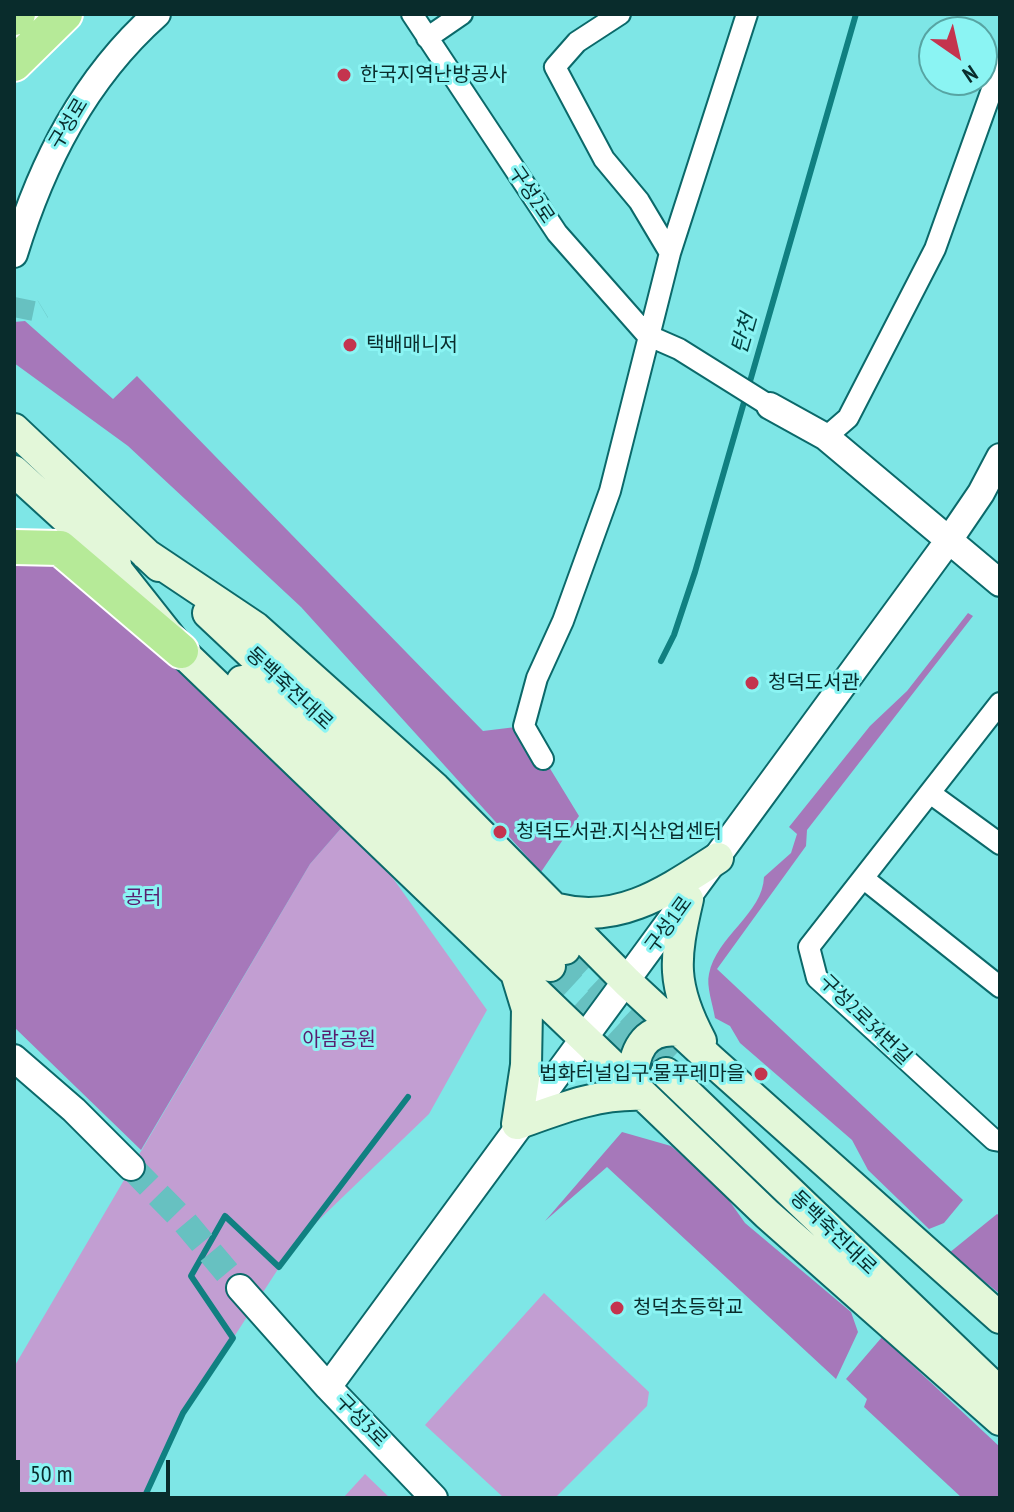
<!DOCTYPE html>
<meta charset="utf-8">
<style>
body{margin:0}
#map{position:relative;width:1014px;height:1512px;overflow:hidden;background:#7ee6e6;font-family:"PT Sans Narrow",sans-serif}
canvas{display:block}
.frame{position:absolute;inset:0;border:16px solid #092c2c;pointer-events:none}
.north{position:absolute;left:918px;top:16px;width:80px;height:80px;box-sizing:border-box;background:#8bf4f3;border:2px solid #57a4a3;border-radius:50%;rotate:146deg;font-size:22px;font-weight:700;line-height:32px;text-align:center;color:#092c2c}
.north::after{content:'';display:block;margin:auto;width:28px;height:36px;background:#c4344e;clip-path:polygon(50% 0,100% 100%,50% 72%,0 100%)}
.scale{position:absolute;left:16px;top:1460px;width:154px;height:36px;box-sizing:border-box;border:4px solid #092c2c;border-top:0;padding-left:10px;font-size:24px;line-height:28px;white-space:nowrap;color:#092c2c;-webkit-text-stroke:6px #8bf4f3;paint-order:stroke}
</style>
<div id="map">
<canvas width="1014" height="1512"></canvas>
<div class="frame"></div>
<div class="north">N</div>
<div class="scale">50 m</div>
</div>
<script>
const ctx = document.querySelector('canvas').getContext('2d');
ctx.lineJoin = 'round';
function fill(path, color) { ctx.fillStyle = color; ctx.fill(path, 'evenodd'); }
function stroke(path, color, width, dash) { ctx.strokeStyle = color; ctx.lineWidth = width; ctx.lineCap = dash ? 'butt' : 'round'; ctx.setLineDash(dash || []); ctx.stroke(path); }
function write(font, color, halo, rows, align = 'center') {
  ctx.font = font + ' "PT Sans Narrow","Noto Sans KR",sans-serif'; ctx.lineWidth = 6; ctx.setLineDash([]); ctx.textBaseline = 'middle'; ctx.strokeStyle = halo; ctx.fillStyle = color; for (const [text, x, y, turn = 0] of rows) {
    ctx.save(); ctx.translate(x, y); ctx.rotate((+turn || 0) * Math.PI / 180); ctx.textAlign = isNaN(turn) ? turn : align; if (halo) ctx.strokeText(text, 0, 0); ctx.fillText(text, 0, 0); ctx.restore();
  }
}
fill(new Path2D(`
 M 350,818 L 487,1010 L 429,1114 L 295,1243 L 178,1423 L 145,1498 L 14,1498 L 14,1367 L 310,864 Z
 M 544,1293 L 649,1392 L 647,1406 L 555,1498 L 504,1498 L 425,1425 Z
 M 365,1474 L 390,1498 L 343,1498 Z`), '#c29ed2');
fill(new Path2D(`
 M 25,321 L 113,399 L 137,376 L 483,731 L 524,726 L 579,816 L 541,872 L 301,607 L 128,446 L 14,363 L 14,322 Z
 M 14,537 L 42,541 L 350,818 L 310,864 L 141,1150 L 14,1027 Z
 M 968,613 L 973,616 L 807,830 L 806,846 L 717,969 L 963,1200 L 944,1223 L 929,1229 L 868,1170 L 852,1140 L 740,1043 L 730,1026 L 715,1018 C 713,1005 706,986 709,974 C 716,937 763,913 764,877 L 791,853 L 797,834 L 789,827 L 870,726 L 907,691 Z
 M 622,1132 L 671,1146 L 721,1189 L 745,1223 L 851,1312 L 858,1332 L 836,1379 L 607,1167 L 545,1221 Z
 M 997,1214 L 1000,1216 L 1000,1294 L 949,1253 Z
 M 882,1337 L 1000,1447 L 1000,1498 L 962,1498 L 864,1407 L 867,1399 L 846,1379 Z`), '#a678ba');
stroke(new Path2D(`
 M 661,661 L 674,635 L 695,572 L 856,14
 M 144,1498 L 183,1413 L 233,1338 L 191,1276 L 225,1216 L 279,1267 L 408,1097`), '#108081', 6);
stroke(new Path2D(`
 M 14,307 L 38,312 L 43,309`), '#67c1c1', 20, [20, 10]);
stroke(new Path2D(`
 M 131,1167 L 184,1221 L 240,1288`), '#67c1c1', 26, [26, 13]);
stroke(new Path2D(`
 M 565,949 L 676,1054
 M 550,966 L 666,1073`), '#67c1c1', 30, [30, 15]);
const minor = new Path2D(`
 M 412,14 L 557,233 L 647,335 L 679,349 L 770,406
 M 620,14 L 577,42 L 555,67 L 604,159 L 639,201 L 670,253
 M 427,38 L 462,14
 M 826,437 L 848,418 L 935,249 L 1000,67
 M 1000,703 L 809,947 L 817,978 L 994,1140 L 1000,1141
 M 543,759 L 524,726 L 537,678 L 563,621 L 610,491 L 670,253 L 747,14
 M 930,793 L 1000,844
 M 863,878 L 1000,987`);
const tertiary = new Path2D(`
 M 14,254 C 42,163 84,79 157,14
 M 770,406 L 826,437 L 1000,583
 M 14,1058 L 74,1110 L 131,1167
 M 240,1288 L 328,1387 L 434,1498
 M 328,1387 C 534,1103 743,823 949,540 L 981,493 L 1000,457`);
const secondary = new Path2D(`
 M 14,429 L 159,566
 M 14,471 L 116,564
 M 102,551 L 181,651 L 767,1214 L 1000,1420
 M 146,554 L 255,627 L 435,788 L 627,982 L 711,1060 L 1000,1318
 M 208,613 L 565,949
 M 242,681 L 550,966
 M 688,899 C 674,959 671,985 701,1041
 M 558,909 C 620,925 668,890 718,858
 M 516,973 L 527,1009 L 526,1065 L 517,1124 C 559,1109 598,1093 643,1095
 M 666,1073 L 1000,1393
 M 633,1086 C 632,1053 643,1026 680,1031`);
const trunk = new Path2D(`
 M 14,18 L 18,14
 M 14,64 L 65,14
 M 14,547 L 60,548 L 181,651`);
stroke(minor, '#0b696a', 24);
stroke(tertiary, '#0b696a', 30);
stroke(secondary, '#0b696a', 34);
stroke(trunk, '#fff', 38);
stroke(minor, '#fff', 20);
stroke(tertiary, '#fff', 26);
stroke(secondary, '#e3f7d9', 30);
stroke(trunk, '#b6ea98', 34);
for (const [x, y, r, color] of [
 [344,75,8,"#c4344e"],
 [350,345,8,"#c4344e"],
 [752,683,8,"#c4344e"],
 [500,832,8,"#c4344e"],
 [761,1074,8,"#c4344e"],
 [617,1308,8,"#c4344e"]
]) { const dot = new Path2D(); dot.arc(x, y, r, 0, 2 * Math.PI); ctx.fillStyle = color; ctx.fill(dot); stroke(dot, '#8bf4f3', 3); }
write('20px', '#092c2c', '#8bf4f3', [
 ["한국지역난방공사",360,75],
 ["택배매니저",366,345],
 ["청덕도서관",768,683],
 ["청덕도서관.지식산업센터",516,832],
 ["법화터널입구.물푸레마을",745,1074,"right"],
 ["청덕초등학교",633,1308]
], 'left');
write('20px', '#092c2c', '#8bf4f3', [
 ["구성로",69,124,-59],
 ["구성2로",531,195,56],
 ["동백죽전대로",289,689,43],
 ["구성1로",669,925,-54],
 ["구성2로34번길",865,1020,44],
 ["동백죽전대로",833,1233,44],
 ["구성3로",361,1421,46]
]);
write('20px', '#591e6f', '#8bf4f3', [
 ["공터",143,898],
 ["아람공원",339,1040]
]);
write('italic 22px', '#044040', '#8bf4f3', [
 ["탄천",745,334,-74]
]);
</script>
